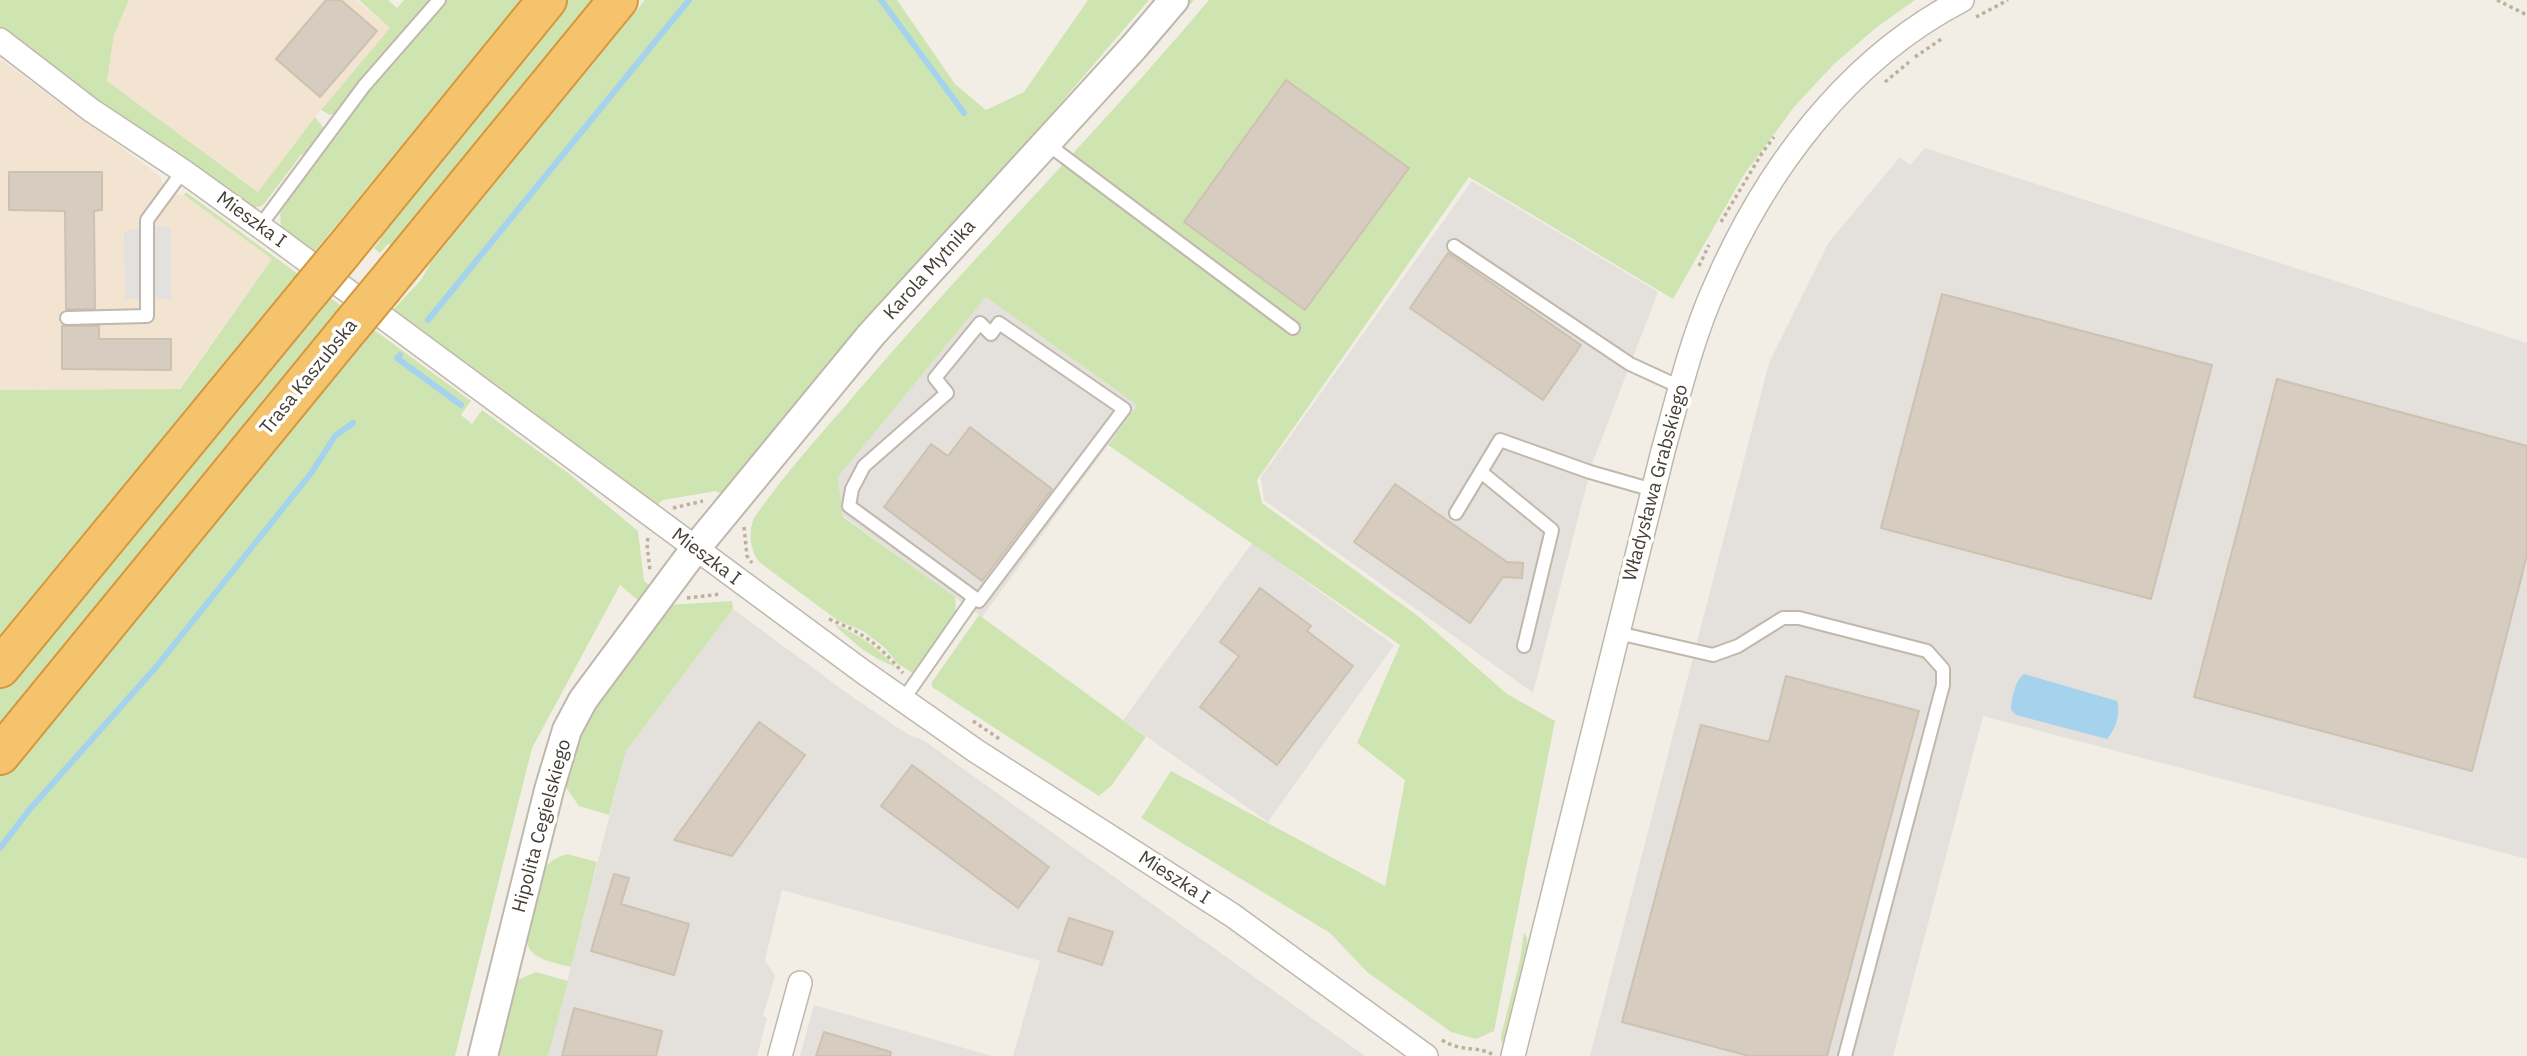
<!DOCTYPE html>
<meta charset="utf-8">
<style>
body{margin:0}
canvas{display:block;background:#f2eee6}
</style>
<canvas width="2527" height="1056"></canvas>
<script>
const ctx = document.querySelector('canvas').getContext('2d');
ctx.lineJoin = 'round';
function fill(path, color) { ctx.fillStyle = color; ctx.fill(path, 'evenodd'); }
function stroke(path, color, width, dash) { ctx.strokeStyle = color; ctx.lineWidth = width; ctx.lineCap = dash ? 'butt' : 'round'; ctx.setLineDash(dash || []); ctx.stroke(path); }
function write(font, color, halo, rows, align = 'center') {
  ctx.font = font + ' "IBM Plex Sans",sans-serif'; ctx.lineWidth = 7; ctx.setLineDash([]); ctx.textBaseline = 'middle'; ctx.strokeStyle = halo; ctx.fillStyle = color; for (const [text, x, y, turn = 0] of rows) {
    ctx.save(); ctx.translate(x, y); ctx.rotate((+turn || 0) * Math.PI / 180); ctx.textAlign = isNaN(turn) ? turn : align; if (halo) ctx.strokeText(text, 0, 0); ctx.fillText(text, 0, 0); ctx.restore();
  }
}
fill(new Path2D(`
 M 129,0 L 356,0 L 391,28 L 315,117 L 259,192 L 107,81 L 114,35 Z
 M 0,59 L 147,166 L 161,178 L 162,183 L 170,189 L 177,194 L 184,195 L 272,259 L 179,389 L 0,390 Z`), '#f3e4d2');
fill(new Path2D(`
 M 1925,148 L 2527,343 L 2527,859 L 1983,716 L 1893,1056 L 1590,1056 L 1769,363 L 1829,242 L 1900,157 L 1910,165 Z
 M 1472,181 L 1658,292 L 1592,464 L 1533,693 L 1264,500 L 1261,477 Z
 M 986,297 L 1137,405 L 982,617 L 843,516 L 838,477 Z
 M 1252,543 L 1394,645 L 1268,822 L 1123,720 Z
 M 733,609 L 847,693 L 907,734 L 923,740 L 1365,1056 L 1013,1056 L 1040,961 L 782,890 L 765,960 L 775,976 L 763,1016 L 767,1018 L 757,1056 L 548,1056 L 626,751 Z
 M 814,1005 L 992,1056 L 800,1056 Z`), '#e4e0db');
fill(new Path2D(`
 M 0,0 L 129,0 L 114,35 L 107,81 L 258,192 L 315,117 L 323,127 C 322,138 312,150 301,155 L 264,204 L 259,207 L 248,207 L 101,108 L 0,28 Z
 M 359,0 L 388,0 L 397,8 L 404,0 L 432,0 L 337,113 L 330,115 L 321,110 L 390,28 Z
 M 445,0 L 521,0 L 311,256 L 281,231 L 280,212 L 318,156 L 368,89 Z
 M 560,0 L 605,0 L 399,252 L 388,244 L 380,253 L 374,248 L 381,239 L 372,231 Z
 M 645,0 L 897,0 L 955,84 L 986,110 L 1024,92 L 1088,0 L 1149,0 L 724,496 L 716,491 L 663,500 L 656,506 L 390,313 L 421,280 L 431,262 Z
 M 1186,0 L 1194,0 L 1146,57 L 883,345 L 748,508 L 743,509 L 832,396 Z
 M 1209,0 L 1915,0 L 1877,27 L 1834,64 L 1794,107 L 1743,176 L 1673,299 L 1469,177 L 1257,480 L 1262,503 L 1418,616 L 1507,694 L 1555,721 L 1494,1031 L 1476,1039 L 1451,1032 L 1367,972 L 1330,933 L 1141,818 L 1171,771 L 1385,886 L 1405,780 L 1357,743 L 1400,645 L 1108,445 L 1137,405 L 986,297 L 838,477 L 843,517 L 955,597 C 961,622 933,649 920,668 L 914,674 L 898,664 L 884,647 L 863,631 L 837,620 L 759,562 C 750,550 748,532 754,518 C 785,473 823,432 858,391 C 972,258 1096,134 1209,0 Z
 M 186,192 L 471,401 L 461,415 L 472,424 L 482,410 L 568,473 L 638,531 L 644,581 L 652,587 L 641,603 L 620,585 L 532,748 L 455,1056 L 0,1056 L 0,390 L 180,389 L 272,259 L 184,195 Z
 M 732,601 L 733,609 L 626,751 L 609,815 L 579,806 L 565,786 C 574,717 628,660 668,605 Z
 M 979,615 L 1146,737 L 1111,786 L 1099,796 L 932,687 L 932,682 Z
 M 834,624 C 859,635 877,646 895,667 C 870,657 853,643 834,624 Z
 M 567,854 L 597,862 L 571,967 C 559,964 540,961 531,951 C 520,939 535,886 542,872 C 547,862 557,857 567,854 Z
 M 1524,932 L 1527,938 L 1528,952 L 1507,1035 L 1502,1045 L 1501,1036 L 1520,960 Z
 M 536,972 L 568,981 L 548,1056 L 494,1056 L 512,989 L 517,980 Z`), '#cfe5b1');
fill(new Path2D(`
 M 156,226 L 171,227 L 171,299 L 125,299 L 124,231 Z`), '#e3e1de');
fill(new Path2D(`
 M 2024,674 L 2117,701 C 2121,714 2115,730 2107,739 L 2016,715 L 2011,710 C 2011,699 2015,681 2024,674 Z`), '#a5d2ec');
stroke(new Path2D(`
 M 881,0 L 964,113
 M 428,320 L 689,0
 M 400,355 L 397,358 L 461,405
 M 0,848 L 30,809 L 157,666 L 312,472 L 335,436 L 353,423`), '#a5d2ec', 6);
const building = new Path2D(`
 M 326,0 L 341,0 L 377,31 L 320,97 L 276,59 Z
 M 1286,80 L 1409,168 L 1305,310 L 1184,222 Z
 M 9,172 L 102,172 L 102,210 L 94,211 L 95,309 L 66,309 L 65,211 L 9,210 Z
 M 1448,253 L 1581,345 L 1543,400 L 1410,308 Z
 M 1942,294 L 2212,365 L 2151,599 L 1881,528 Z
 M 62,326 L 99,326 L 99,339 L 171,339 L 171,370 L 62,369 Z
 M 2277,379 L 2527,446 L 2527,555 L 2472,771 L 2194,697 Z
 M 970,427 L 1052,489 L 982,581 L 884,507 L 931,444 L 948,456 Z
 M 1395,484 L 1507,562 L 1523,563 L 1522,578 L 1503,577 L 1470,623 L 1354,542 Z
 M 1260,588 L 1311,626 L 1307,631 L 1353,666 L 1277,765 L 1200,707 L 1239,656 L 1220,642 Z
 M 1786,676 L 1919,711 L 1827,1056 L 1749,1056 L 1622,1022 L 1701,725 L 1769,742 Z
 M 759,722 L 805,755 L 753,827 L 732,856 L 674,840 Z
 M 912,765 L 1049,867 L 1018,908 L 881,806 Z
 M 614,874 L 629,878 L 621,904 L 689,924 L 674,975 L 591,951 Z
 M 1069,918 L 1113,932 L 1102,965 L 1058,951 Z
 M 574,1008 L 662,1031 L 656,1056 L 562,1056 Z
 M 824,1032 L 891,1052 L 890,1056 L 816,1056 Z`);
fill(building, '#d6ccbf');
stroke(building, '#cdc1b0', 2);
const service = new Path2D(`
 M 1046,143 L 1293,328
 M 260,226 L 364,86 L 439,0
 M 1454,246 L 1630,364 L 1680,387
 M 67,318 L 147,316 L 147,220 L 183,171
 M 980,323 L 991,334 L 999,323 L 1124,409 L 979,601 L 849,506 L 852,489 L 864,466 L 947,393 L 935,378 Z
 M 1481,472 L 1552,530 L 1524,646
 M 1456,513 L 1500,440 L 1590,472 L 1653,490
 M 1618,633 L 1713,655 L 1738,646 L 1783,618 L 1799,618 L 1927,651 L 1943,669 L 1943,685 L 1845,1056
 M 903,700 L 974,598`);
const minor = new Path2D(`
 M 0,40 L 91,110 L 183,171 L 276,238 L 862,671 L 976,751 L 1232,915 L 1426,1056
 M 780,1056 L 800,983
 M 1513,1056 L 1663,451 C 1678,397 1691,341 1714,289 C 1764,172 1846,60 1962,0`);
const tertiary = new Path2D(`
 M 483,1056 L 549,790 L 567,730 L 583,700 L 695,549 L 871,335 L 1133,48 L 1174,0`);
const motorway = new Path2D(`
 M 343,251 L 547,0
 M 384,286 L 618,0
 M 0,668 L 309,292
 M 0,755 L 350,327`);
stroke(service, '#c0b8ac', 16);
stroke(minor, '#c0b8ac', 26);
stroke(tertiary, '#c0b8ac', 32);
stroke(motorway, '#d5973d', 42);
stroke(new Path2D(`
 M 2497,0 L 2527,15
 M 1976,17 L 2008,0
 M 1915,57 L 1943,38
 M 1885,82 L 1909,62
 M 1721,222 L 1762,153 L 1774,137
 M 1699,266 L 1709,245
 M 673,508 L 703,501
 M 744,527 L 747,556 L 752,563
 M 648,538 L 647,544 L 650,571
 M 687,598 L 721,594
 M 829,619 C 865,634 877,643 903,673
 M 973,721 L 1001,740
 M 1442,1040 C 1460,1052 1481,1046 1493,1055`), '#beb09b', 3.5, [3.5, 3.5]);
stroke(service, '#fff', 12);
stroke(minor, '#fff', 23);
stroke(tertiary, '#fff', 28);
stroke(motorway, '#f6c36d', 38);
const motorwayBridge = new Path2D(`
 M 309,292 L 343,251
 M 350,327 L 384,286`);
stroke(motorwayBridge, '#d5973d', 42, []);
stroke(motorwayBridge, '#f6c36d', 38);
write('19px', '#443e36', '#fff', [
 ["Mieszka I",251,220,36],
 ["Karola Mytnika",930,270,-48],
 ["Trasa Kaszubska",309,377,-51],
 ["Władysława Grabskiego",1656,483,-75],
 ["Mieszka I",706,557,37],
 ["Hipolita Cegielskiego",542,826,-75],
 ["Mieszka I",1174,878,33]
]);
</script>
